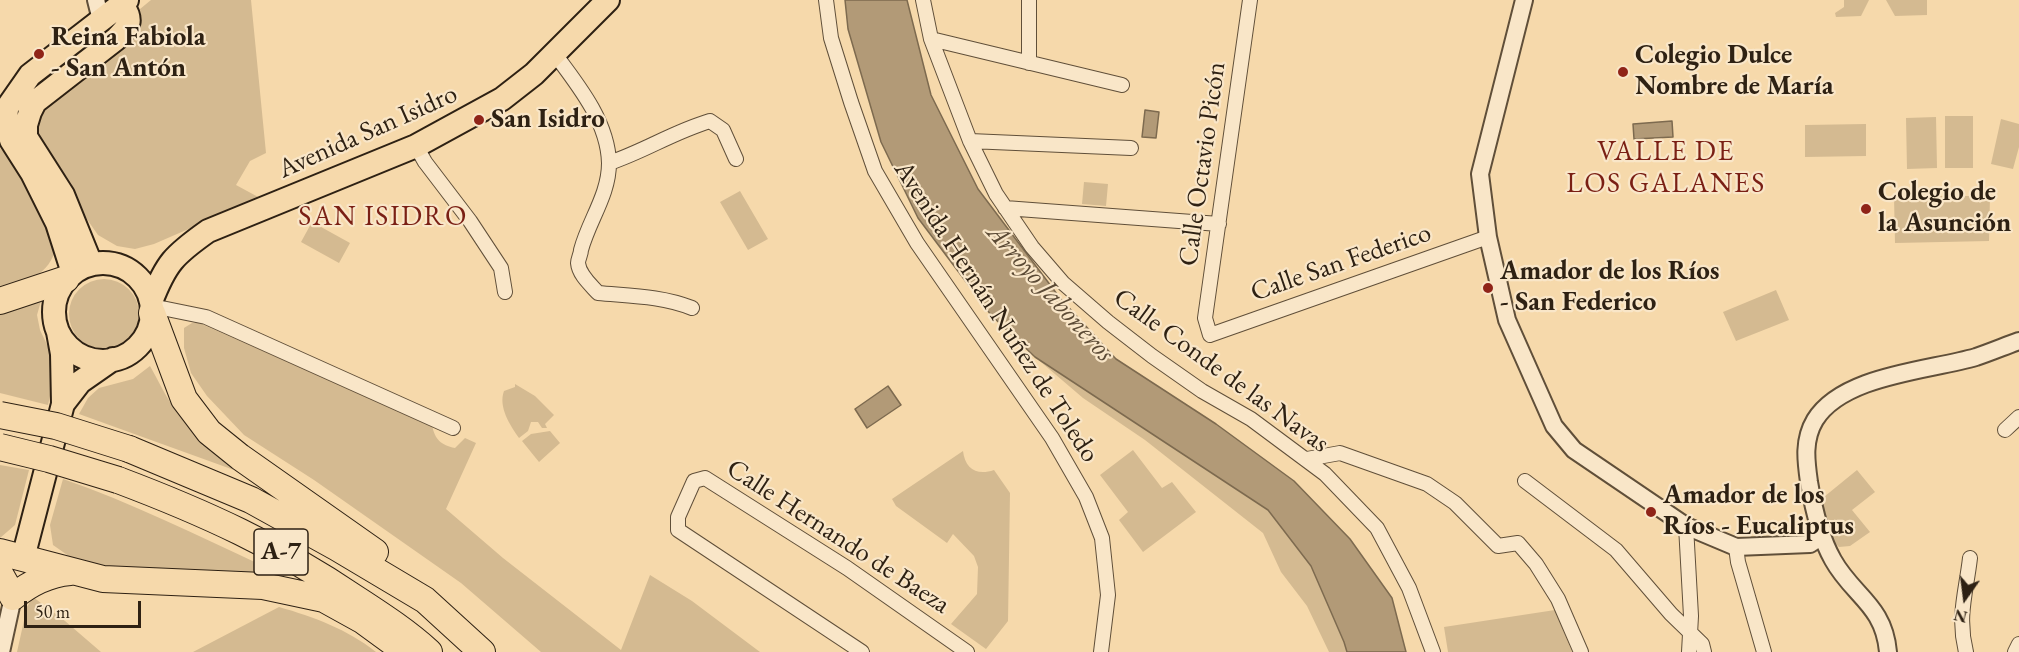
<!DOCTYPE html>
<meta charset="utf-8">
<style>
body{margin:0}
#map{position:relative;width:2019px;height:652px;overflow:hidden;background:#f6d9ab;font-family:"EB Garamond",serif}
canvas{display:block}
.north{position:absolute;left:1935px;top:568px;width:60px;height:60px;-webkit-text-stroke:4px #f9e6c8;paint-order:stroke;rotate:194deg;font-size:16px;font-weight:700;line-height:24px;text-align:center;color:#2e2113}
.north::after{content:'';display:block;margin:auto;width:21px;height:27px;background:#2e2113;clip-path:polygon(50% 0,100% 100%,50% 72%,0 100%)}
.scale{position:absolute;left:24px;top:601px;width:117px;height:27px;box-sizing:border-box;border:3px solid #2e2113;border-top:0;padding-left:8px;font-size:18px;line-height:21px;white-space:nowrap;color:#2e2113;-webkit-text-stroke:4px #f9e6c8;paint-order:stroke}
</style>
<div id="map">
<canvas width="2019" height="652"></canvas>
<div class="north">N</div>
<div class="scale">50 m</div>
</div>
<script>
const ctx = document.querySelector('canvas').getContext('2d');
ctx.lineJoin = 'round';
function fill(path, color) { ctx.fillStyle = color; ctx.fill(path, 'evenodd'); }
function stroke(path, color, width, dash) { ctx.strokeStyle = color; ctx.lineWidth = width; ctx.lineCap = dash ? 'butt' : 'round'; ctx.setLineDash(dash || []); ctx.stroke(path); }
function write(font, color, halo, rows, align = 'center') {
  ctx.font = font + ' "EB Garamond",serif'; ctx.lineWidth = 4.5; ctx.setLineDash([]); ctx.textBaseline = 'middle'; ctx.strokeStyle = halo; ctx.fillStyle = color; for (const [text, x, y, turn = 0] of rows) {
    ctx.save(); ctx.translate(x, y); ctx.rotate((+turn || 0) * Math.PI / 180); ctx.textAlign = isNaN(turn) ? turn : align; if (halo) ctx.strokeText(text, 0, 0); ctx.fillText(text, 0, 0); ctx.restore();
  }
}
fill(new Path2D(`
 M 151,0 L 251,0 L 266,153 L 250,161 L 236,185 L 260,198 L 154,244 L 135,249 L 117,246 L 98,235 L 84,215 L 71,183 L 48,149 L 37,136 L 38,122 L 46,107 L 136,38 L 141,27 L 140,9 Z
 M 1844,0 L 1869,0 L 1861,16 L 1836,17 L 1835,13 L 1844,7 Z
 M 1886,0 L 1927,0 L 1927,15 L 1895,16 Z
 M 1945,116 L 1973,116 L 1973,168 L 1945,168 Z
 M 1936,117 L 1937,168 L 1907,169 L 1906,118 Z
 M 2001,119 L 2019,124 L 2019,147 L 2013,169 L 1991,164 Z
 M 1866,124 L 1866,156 L 1805,157 L 1805,125 Z
 M 0,148 L 17,166 L 57,245 C 48,278 29,279 0,288 Z
 M 1084,182 L 1108,184 L 1106,206 L 1082,204 Z
 M 740,191 L 768,239 L 748,250 L 720,202 Z
 M 1894,196 L 1990,196 L 1989,241 L 1895,243 Z
 M 312,222 L 350,243 L 339,263 L 301,242 Z
 M69 314a35 35 0 1 1 70 0a35 35 0 1 1-70 0Z
 M 1776,290 L 1789,320 L 1736,341 L 1723,312 Z
 M 41,301 L 37,315 L 40,330 L 53,357 L 55,374 L 48,405 L 0,393 L 0,314 Z
 M 192,323 L 199,323 L 432,425 C 435,440 441,445 455,448 L 465,438 L 476,443 L 446,509 L 503,558 L 621,650 L 650,575 L 692,601 L 760,652 L 541,652 L 461,583 L 314,480 L 244,435 L 207,396 L 191,373 L 184,348 L 184,328 Z
 M 1035,357 L 1268,510 L 1311,566 L 1344,642 L 1347,652 L 1329,652 L 1307,606 L 1281,572 L 1263,533 L 1145,440 L 1083,398 Z
 M 150,366 C 157,378 163,391 170,402 C 187,429 210,451 234,470 L 79,414 L 88,398 L 99,388 L 133,379 Z
 M 515,384 L 535,396 L 554,415 L 545,424 L 547,428 L 542,428 L 538,422 L 531,422 L 528,431 L 519,438 C 510,425 498,407 504,391 L 515,387 Z
 M 550,431 L 560,443 L 539,462 L 522,441 L 531,434 Z
 M 1133,450 L 1162,488 L 1172,482 L 1196,512 L 1143,552 L 1119,520 L 1128,512 L 1100,475 Z
 M 963,451 C 965,469 977,476 994,470 L 1010,493 L 1008,621 L 986,649 L 951,624 L 977,594 L 978,567 L 974,556 L 953,534 L 947,543 L 896,506 L 892,499 Z
 M 0,465 L 29,470 L 15,525 L 0,538 Z
 M 1857,470 L 1875,492 L 1852,510 L 1870,532 L 1850,546 L 1839,547 L 1832,540 L 1819,501 Z
 M 63,479 C 132,503 197,535 263,566 L 264,571 L 261,573 L 106,567 L 73,559 L 53,545 L 50,525 Z
 M 33,597 L 65,621 L 101,652 L 17,652 L 27,607 Z
 M 279,607 C 314,617 347,629 376,652 L 193,652 Z
 M 1555,610 L 1572,652 L 1448,652 L 1444,627 Z`), '#d4ba91');
const water = new Path2D(`
 M 845,0 L 907,0 L 931,95 L 978,189 L 1060,298 L 1116,359 L 1216,424 L 1294,481 L 1350,539 L 1392,598 L 1406,652 L 1347,652 L 1344,642 L 1311,566 L 1268,510 L 1035,357 L 991,315 L 918,218 L 881,142 L 848,29 Z
 M 1145,110 L 1159,112 L 1156,138 L 1142,137 Z
 M 1672,121 L 1673,137 L 1634,139 L 1633,124 Z
 M 888,386 L 901,405 L 867,428 L 855,409 Z`);
fill(water, '#b29a77');
stroke(water, '#7d6a4f', 1.5);
const minor = new Path2D(`
 M 826,0 L 831,38 L 851,102 L 875,171 L 917,243 L 1052,438 L 1086,497 L 1102,538 L 1108,595 L 1101,652
 M 923,0 L 931,39 L 970,141 L 996,194 L 1032,247 L 1063,283 L 1108,322 L 1152,356 L 1202,391 L 1251,419 L 1325,474 L 1377,528 L 1409,588 L 1433,652
 M 1029,0 L 1029,63
 M 1250,0 L 1205,318 L 1210,335 L 1488,237
 M 931,39 L 1122,85
 M 554,53 C 578,85 608,122 609,163 C 609,195 589,220 581,250 C 581,254 578,259 578,263 C 579,275 591,285 598,293 C 631,296 662,296 692,308
 M 970,141 L 1131,148
 M 416,146 L 425,162 L 470,221 L 501,268 L 505,292
 M 609,163 C 645,151 673,132 710,121 L 723,130 L 736,159
 M 1005,208 L 1219,224
 M 152,306 L 206,317 L 453,428
 M 2005,430 L 2019,417
 M 1307,459 L 1340,453 L 1427,484 L 1455,503 L 1498,546 L 1518,543 L 1536,564 L 1558,599 L 1581,652
 M 1525,481 L 1616,550 L 1671,614 L 1702,644 L 1704,652
 M 1686,526 L 1691,616 L 1689,652
 M 1736,547 L 1738,562 L 1764,652
 M 862,652 L 678,530 L 678,517 L 694,481 L 705,478 L 847,568 L 967,652
 M 1966,652 C 1957,616 1966,593 1970,558
 M 2015,652 L 2019,644`);
const tertiary = new Path2D(`
 M 96,0 L 101,20
 M 1524,0 L 1480,174 L 1488,237 L 1507,320 L 1554,426 L 1574,450 L 1686,526 L 1736,547 L 1810,544 L 1819,538 L 1822,529
 M 1,652 L 13,597
 M 1888,652 C 1884,605 1853,596 1833,560 C 1821,539 1813,506 1809,482 C 1806,461 1803,440 1815,420 C 1843,375 1928,371 1976,357 C 1991,352 2005,346 2019,341`);
const primary = new Path2D(`
 M54 312a49 49 0 1 1 98 0a49 49 0 1 1-98 0Z
 M 91,264 L 63,195 L 26,137 L 26,125 L 30,112 L 35,102 L 116,39 C 129,26 134,21 122,4
 M 73,273 L 57,223 L 32,173 L 11,140 L 6,123 L 7,108 L 30,75 L 127,0
 M 151,302 C 166,263 174,255 208,231 L 416,146 L 502,99 L 534,74 L 608,0
 M 63,404 L 80,382 L 113,359
 M 23,558 L 63,404 L 62,354 L 58,332`);
const motorway = new Path2D(`
 M 0,301 L 66,279
 M 152,313 L 184,399 L 209,432 L 240,457 L 375,552
 M 129,449 L 251,500 L 336,547 L 425,600 L 482,652
 M 118,480 C 203,512 280,547 355,598 C 381,615 406,631 429,652
 M 0,552 L 103,579 L 263,586 L 324,599 L 362,620 L 406,652
 M 0,574 L 13,597 C 30,583 48,574 70,572`);
stroke(minor, '#604f39', 16);
stroke(tertiary, '#604f39', 20);
stroke(primary, '#2e2113', 26);
stroke(motorway, '#2e2113', 28);
stroke(minor, '#f9e6c8', 14);
stroke(tertiary, '#f9e6c8', 16);
stroke(primary, '#f6d9ab', 22);
stroke(motorway, '#f6d9ab', 26);
const motorwayBridge = new Path2D(`
 M 0,415 L 56,426 L 129,449
 M 0,447 L 49,459 L 118,480`);
stroke(motorwayBridge, '#2e2113', 28, []);
stroke(motorwayBridge, '#f6d9ab', 26);
for (const [x, y, r, color] of [
 [39,54,6,"#8f2418"],
 [1623,72,6,"#8f2418"],
 [479,120,6,"#8f2418"],
 [1866,209,6,"#8f2418"],
 [1488,288,6,"#8f2418"],
 [1651,512,6,"#8f2418"]
]) { const dot = new Path2D(); dot.arc(x, y, r, 0, 2 * Math.PI); ctx.fillStyle = color; ctx.fill(dot); stroke(dot, '#f9e6c8', 2); }
for (const [x, y, w] of [
 [281,552,54]
]) { const box = new Path2D(); box.roundRect(x - w / 2, y - 23, w, 46, 4.5); ctx.fillStyle = '#f9e6c8'; ctx.fill(box); stroke(box, '#2e2113', 1.5); }
write('bold 26px', '#2e2113', null, [
 ["A-7",281,552]
]);
write('bold 27px', '#2e2113', '#f9e6c8', [
 ["Reina Fabiola",51,38],
 ["- San Antón",51,69],
 ["Colegio Dulce",1635,56],
 ["Nombre de María",1635,87],
 ["San Isidro",491,120],
 ["Colegio de",1878,193],
 ["la Asunción",1878,224],
 ["Amador de los Ríos",1500,272],
 ["- San Federico",1500,303],
 ["Amador de los",1663,496],
 ["Ríos - Eucaliptus",1663,527]
], 'left');
write('27px', '#2e2113', '#f9e6c8', [
 ["Avenida San Isidro",368,132,-24],
 ["Calle Octavio Picón",1203,164,-82],
 ["Calle San Federico",1341,263,-19],
 ["Avenida Hernán Nuñez de Toledo",996,312,57],
 ["Calle Conde de las Navas",1221,371,36],
 ["Calle Hernando de Baeza",838,537,33]
]);
ctx.letterSpacing = '1.5px';
write('28px', '#7a1f14', '#f9e6c8', [
 ["VALLE DE",1666,152],
 ["LOS GALANES",1666,184],
 ["SAN ISIDRO",383,217]
]);
ctx.letterSpacing = '0px';
write('italic 28px', '#5c4b36', '#f9e6c8', [
 ["Arroyo Jaboneros",1050,293,48]
]);
</script>
